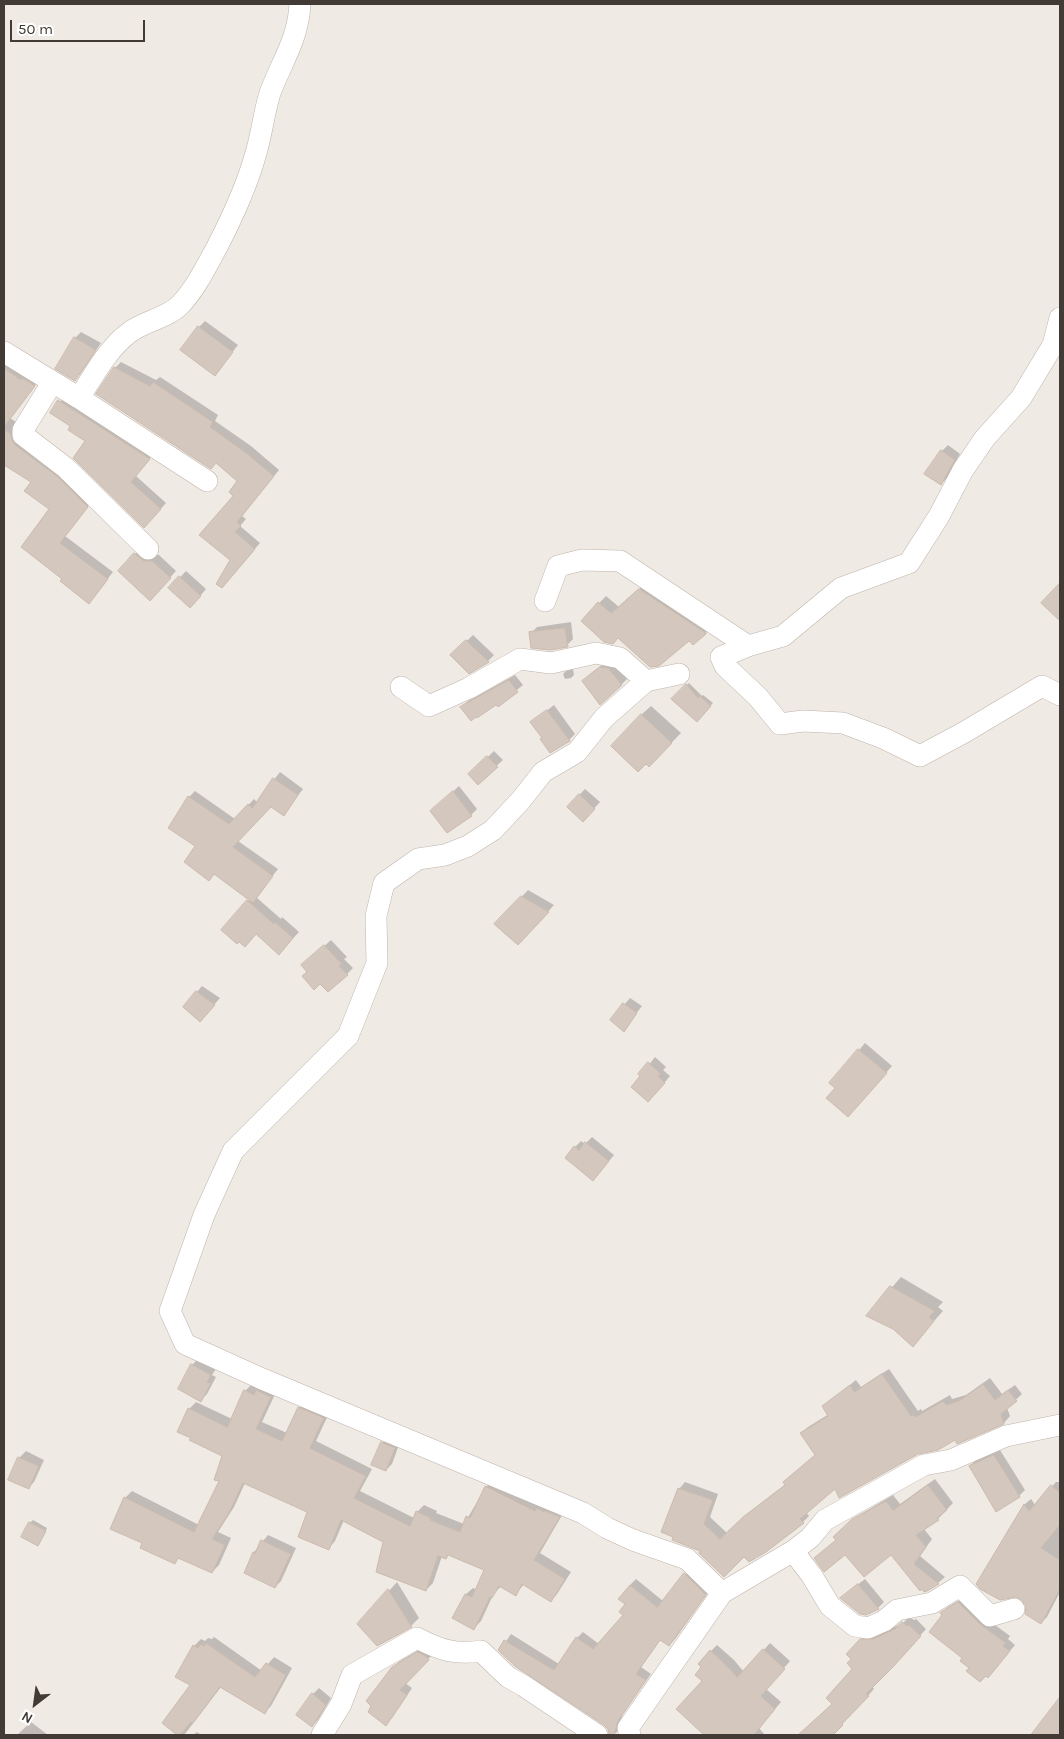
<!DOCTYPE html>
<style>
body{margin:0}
#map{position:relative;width:1064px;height:1739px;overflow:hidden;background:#f0eae4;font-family:Karla,sans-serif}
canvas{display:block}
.frame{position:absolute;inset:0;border:5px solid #423a34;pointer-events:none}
.north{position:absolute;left:10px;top:1679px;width:50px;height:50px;-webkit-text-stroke:4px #fff;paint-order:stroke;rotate:210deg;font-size:14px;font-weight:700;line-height:20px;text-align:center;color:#423a34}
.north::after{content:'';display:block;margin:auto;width:18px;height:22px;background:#423a34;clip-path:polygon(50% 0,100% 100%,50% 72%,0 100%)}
.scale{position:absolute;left:10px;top:20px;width:135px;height:22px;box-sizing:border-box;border:2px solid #423a34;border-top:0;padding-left:6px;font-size:15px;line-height:18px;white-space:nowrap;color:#423a34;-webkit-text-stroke:4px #fff;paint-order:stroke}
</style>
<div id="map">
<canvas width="1064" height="1739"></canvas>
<div class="frame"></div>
<div class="north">N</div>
<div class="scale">50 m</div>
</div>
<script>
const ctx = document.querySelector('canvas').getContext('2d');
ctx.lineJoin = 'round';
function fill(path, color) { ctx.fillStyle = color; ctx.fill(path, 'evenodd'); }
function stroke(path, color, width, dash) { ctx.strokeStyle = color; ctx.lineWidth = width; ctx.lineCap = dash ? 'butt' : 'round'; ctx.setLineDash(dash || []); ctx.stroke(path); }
fill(new Path2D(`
 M 205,321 L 238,345 L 215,374 L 199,327 Z
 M 81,332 L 101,343 L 81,373 L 75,379 L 75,338 Z
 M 4,358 L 40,379 L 10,418 L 16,422 L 93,500 L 65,536 L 113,572 L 89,603 L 64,578 L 51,509 L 32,482 L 4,455 Z
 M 121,362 L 156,380 L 160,377 L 218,415 L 215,421 L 251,446 L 279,470 L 242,516 L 246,519 L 240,526 L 260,543 L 228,580 L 232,559 L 235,496 L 239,481 L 115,368 Z
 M 65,396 L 154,453 L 136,476 L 166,503 L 150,521 L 87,440 L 72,426 L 51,413 Z
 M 948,445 L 960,454 L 947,478 L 941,484 L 942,451 Z
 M 141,548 L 151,555 L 159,555 L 176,571 L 156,593 L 120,571 Z
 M 186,571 L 206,589 L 196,601 L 170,588 Z
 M 647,582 L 712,626 L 706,633 L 689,639 L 619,636 L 582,621 L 606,596 L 619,607 Z
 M 571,622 L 573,639 L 567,645 L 531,633 L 537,627 Z
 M 473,635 L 494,655 L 488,661 L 452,655 Z
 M 607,661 L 614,663 L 627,679 L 621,685 L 589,675 Z
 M 573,669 L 574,675 L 571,678 L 565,679 L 563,674 L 566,671 Z
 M 515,675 L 523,685 L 498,705 L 496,703 L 462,707 L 468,701 Z
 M 689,683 L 702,696 L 703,695 L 713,703 L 697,720 L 673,698 Z
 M 554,705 L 575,734 L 569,740 L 543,738 L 532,722 Z
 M 651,706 L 681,733 L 649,766 L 641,715 Z
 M 494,751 L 503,760 L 478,783 L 470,774 Z
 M 280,772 L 303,789 L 284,814 L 271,805 L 238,841 L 278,869 L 256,897 L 281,919 L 282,917 L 299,932 L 285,947 L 256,933 L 223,930 L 250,899 L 215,873 L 209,879 L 197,846 L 189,797 L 195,791 L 235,819 L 254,799 L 257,802 Z
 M 459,786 L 477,809 L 471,815 L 438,805 Z
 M 585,789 L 600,802 L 589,814 L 568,807 Z
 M 528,890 L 554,905 L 524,938 L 496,924 Z
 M 331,940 L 347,957 L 344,959 L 353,968 L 347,974 L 308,972 L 309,960 Z
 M 202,986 L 220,998 L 206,1014 L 197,992 Z
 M 630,998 L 642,1006 L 624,1030 L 611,1020 Z
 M 865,1043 L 892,1066 L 854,1109 L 831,1083 Z
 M 655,1057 L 666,1067 L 663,1070 L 670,1076 L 654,1095 L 641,1075 Z
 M 592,1137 L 614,1155 L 599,1173 L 575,1147 L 581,1141 L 585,1144 Z
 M 901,1277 L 943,1302 L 938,1307 L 943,1311 L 913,1345 L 894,1328 L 868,1315 Z
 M 198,1359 L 216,1369 L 212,1375 L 216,1377 L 207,1394 L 201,1400 L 192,1365 Z
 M 889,1369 L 918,1411 L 921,1409 L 922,1411 L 950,1395 L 952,1399 L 966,1395 L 990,1378 L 1002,1394 L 1015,1385 L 1022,1394 L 1007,1408 L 1010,1416 L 1004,1423 L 957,1442 L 955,1438 L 918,1453 L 835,1488 L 806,1512 L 809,1516 L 803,1522 L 744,1555 L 702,1550 L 679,1489 L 685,1482 L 718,1494 L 710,1517 L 727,1533 L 751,1511 L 786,1484 L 816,1454 L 801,1433 L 808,1427 L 829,1414 L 824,1406 L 856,1380 L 861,1387 Z
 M 252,1384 L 277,1390 L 262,1422 L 287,1433 L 299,1408 L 306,1401 L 330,1411 L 316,1441 L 372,1469 L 360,1491 L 414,1518 L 417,1512 L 424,1505 L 437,1511 L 436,1513 L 464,1524 L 486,1487 L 493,1480 L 565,1510 L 540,1553 L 571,1572 L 557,1594 L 551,1601 L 524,1584 L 516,1594 L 501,1586 L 493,1595 L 481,1621 L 474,1628 L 466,1594 L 473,1588 L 477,1590 L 486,1569 L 449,1554 L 446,1558 L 442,1556 L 433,1583 L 426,1590 L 385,1541 L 344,1520 L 335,1541 L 329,1548 L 308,1512 L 245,1483 L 234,1507 L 218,1532 L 231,1538 L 219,1565 L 212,1572 L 180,1557 L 174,1563 L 144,1543 L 125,1498 L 132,1491 L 199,1525 L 221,1481 L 224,1455 L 189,1409 L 196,1402 L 232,1419 L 245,1391 Z
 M 388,1437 L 400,1442 L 392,1464 L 386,1470 L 382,1443 Z
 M 1000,1450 L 1025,1490 L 1019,1496 L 970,1466 L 976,1460 Z
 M 26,1451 L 44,1460 L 34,1482 L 28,1488 L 9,1479 L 20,1457 Z
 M 935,1479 L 953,1503 L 938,1519 L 924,1529 L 932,1539 L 920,1556 L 945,1577 L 938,1583 L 891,1553 L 846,1553 L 815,1558 L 837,1540 L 841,1530 L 861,1514 L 893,1495 L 900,1504 Z
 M 1056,1482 L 1060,1482 L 1060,1592 L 1047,1617 L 1041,1623 L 1023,1599 L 977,1584 L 1025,1504 L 1031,1499 L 1035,1505 Z
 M 33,1520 L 47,1528 L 40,1542 L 30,1523 Z
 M 268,1535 L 296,1548 L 281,1581 L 275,1587 L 245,1573 L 254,1552 Z
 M 691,1568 L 711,1588 L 675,1639 L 669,1645 L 661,1639 L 641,1667 L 651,1674 L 623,1713 L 618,1731 L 613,1735 L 610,1735 L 610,1729 L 605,1724 L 500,1650 L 511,1634 L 559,1664 L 577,1638 L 583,1632 L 599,1644 L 625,1615 L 630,1585 L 636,1579 L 663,1601 Z
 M 865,1579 L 884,1602 L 877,1609 L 848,1592 Z
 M 397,1582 L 419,1618 L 411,1626 L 359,1624 Z
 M 965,1597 L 987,1619 L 1010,1636 L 1008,1639 L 1015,1645 L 988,1677 L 970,1668 L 963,1658 L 942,1613 L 948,1607 Z
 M 909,1617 L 914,1620 L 916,1619 L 926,1629 L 899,1659 L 872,1686 L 874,1689 L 832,1735 L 808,1735 L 833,1704 L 854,1669 L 853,1659 L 848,1654 L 867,1633 L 881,1633 L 903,1623 Z
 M 214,1637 L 262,1671 L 274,1657 L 292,1668 L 271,1706 L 265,1712 L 221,1687 L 188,1730 L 184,1735 L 179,1735 L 164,1723 L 191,1685 L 194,1646 L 201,1639 L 205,1641 L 208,1638 L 212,1639 Z
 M 770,1643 L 790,1661 L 766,1689 L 781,1702 L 759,1728 L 765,1735 L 707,1735 L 678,1709 L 704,1681 L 703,1667 L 711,1651 L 717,1645 L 734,1660 L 744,1672 Z
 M 424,1647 L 434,1653 L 405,1683 L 412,1688 L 392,1718 L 386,1724 L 393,1667 L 400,1661 Z
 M 319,1688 L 331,1698 L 318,1720 L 312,1726 L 313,1694 Z
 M 1060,1699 L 1060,1735 L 1033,1735 Z
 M 31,1722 L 48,1735 L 17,1735 Z
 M 197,1732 L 201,1735 L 193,1735 Z`), '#0003');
const building = new Path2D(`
 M 198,326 L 233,352 L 215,376 L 180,350 Z
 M 74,337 L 96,350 L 75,381 L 55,369 Z
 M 114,367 L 150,386 L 153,382 L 213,422 L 210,427 L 245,452 L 274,476 L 237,522 L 241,526 L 235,532 L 255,549 L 222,588 L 216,584 L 230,560 L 199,535 L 233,496 L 229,492 L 237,481 L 216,463 L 211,469 L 96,394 Z
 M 4,368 L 21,380 L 22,378 L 35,386 L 4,427 Z
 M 58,400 L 150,459 L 131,482 L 161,509 L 144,528 L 73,458 L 85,441 L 68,430 L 70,426 L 50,413 Z
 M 4,429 L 10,433 L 12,440 L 15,445 L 58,477 L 88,507 L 60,543 L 108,579 L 89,604 L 60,581 L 62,579 L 21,547 L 49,509 L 24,491 L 31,482 L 4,465 Z
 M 941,450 L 955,460 L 941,485 L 924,474 Z
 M 134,553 L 144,561 L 152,561 L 171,578 L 150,601 L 118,571 Z
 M 179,576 L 201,596 L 190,608 L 168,588 Z
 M 1060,583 L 1060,621 L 1041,603 Z
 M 639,589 L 706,633 L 706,634 L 693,645 L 689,641 L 659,666 L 650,667 L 618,638 L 613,644 L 604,642 L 581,621 L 598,602 L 611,613 Z
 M 565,628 L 568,647 L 550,650 L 531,648 L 529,632 Z
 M 466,640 L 489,662 L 469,674 L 450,655 Z
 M 600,667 L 608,668 L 622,685 L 600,705 L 582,681 Z
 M 509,680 L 518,692 L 498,707 L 496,705 L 477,718 L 476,717 L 471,721 L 460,707 Z
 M 686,684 L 698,698 L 700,696 L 711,706 L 697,722 L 671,699 Z
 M 547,710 L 570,741 L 550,753 L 540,739 L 542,738 L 530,722 Z
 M 641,714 L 672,743 L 649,767 L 646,764 L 638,772 L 611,746 Z
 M 487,756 L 498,767 L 478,785 L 468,774 Z
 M 273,778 L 298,795 L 284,816 L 271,807 L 233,847 L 273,876 L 253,903 L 214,874 L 209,881 L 184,862 L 195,846 L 168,828 L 188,796 L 229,824 L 248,804 L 252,808 Z
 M 453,791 L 472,816 L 447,833 L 430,811 Z
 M 579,794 L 595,809 L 583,822 L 567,807 Z
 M 521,896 L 549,912 L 518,945 L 494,924 Z
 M 247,900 L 274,924 L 275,922 L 293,938 L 279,955 L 256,934 L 245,947 L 239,942 L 237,944 L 221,930 Z
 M 324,945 L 342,964 L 339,966 L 348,975 L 328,992 L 320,984 L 314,990 L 302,976 L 307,972 L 301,965 Z
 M 196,991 L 215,1005 L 200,1022 L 183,1007 Z
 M 623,1003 L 637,1013 L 624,1032 L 610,1020 Z
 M 858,1049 L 887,1073 L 848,1117 L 826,1098 L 835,1088 L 829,1083 Z
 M 648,1062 L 661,1074 L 658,1076 L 665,1083 L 648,1102 L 631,1087 L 640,1076 L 638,1074 Z
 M 585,1142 L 609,1161 L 593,1181 L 565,1158 L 574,1146 L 579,1150 Z
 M 890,1286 L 935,1311 L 929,1317 L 934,1321 L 913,1347 L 893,1329 L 866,1316 Z
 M 191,1364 L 211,1375 L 207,1382 L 211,1383 L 201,1402 L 178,1389 Z
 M 882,1374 L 911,1416 L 914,1415 L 916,1417 L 943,1401 L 946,1405 L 959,1401 L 983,1384 L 995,1400 L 1008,1390 L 1017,1401 L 1001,1414 L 1004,1424 L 957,1444 L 955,1440 L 938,1450 L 918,1454 L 839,1498 L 835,1489 L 800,1519 L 804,1523 L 766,1552 L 749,1562 L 744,1557 L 724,1577 L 699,1553 L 700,1551 L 672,1540 L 673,1537 L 661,1532 L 678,1488 L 713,1500 L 704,1524 L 720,1539 L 743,1517 L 785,1485 L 783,1482 L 815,1455 L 800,1433 L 828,1416 L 822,1406 L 850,1385 L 854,1392 Z
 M 244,1390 L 254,1395 L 256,1390 L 271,1397 L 256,1429 L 282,1441 L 298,1407 L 324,1418 L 310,1448 L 366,1476 L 354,1498 L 410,1526 L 416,1511 L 431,1518 L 430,1520 L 460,1532 L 466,1516 L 470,1518 L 485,1486 L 535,1511 L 537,1508 L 544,1512 L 545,1511 L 560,1517 L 534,1560 L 565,1579 L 551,1602 L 522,1584 L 516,1596 L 499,1586 L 492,1598 L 490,1597 L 474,1630 L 452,1618 L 465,1594 L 472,1597 L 484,1570 L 448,1555 L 446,1559 L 438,1556 L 426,1591 L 376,1572 L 383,1542 L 341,1520 L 329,1550 L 298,1537 L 307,1512 L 243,1483 L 228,1515 L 212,1539 L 225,1545 L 212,1573 L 178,1558 L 175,1564 L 140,1548 L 142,1543 L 110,1529 L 124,1497 L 194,1532 L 219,1481 L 214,1480 L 222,1456 L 189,1440 L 191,1438 L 177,1432 L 188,1408 L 227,1427 Z
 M 381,1442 L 395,1448 L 386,1471 L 371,1465 Z
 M 994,1455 L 1020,1497 L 996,1512 L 969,1466 Z
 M 18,1457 L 39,1466 L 29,1489 L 8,1480 Z
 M 928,1485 L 947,1510 L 937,1518 L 939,1520 L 916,1535 L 926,1547 L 914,1564 L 939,1584 L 927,1591 L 924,1592 L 922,1589 L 920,1591 L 891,1555 L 864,1577 L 845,1555 L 824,1572 L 814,1558 L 836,1540 L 833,1537 L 852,1519 L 886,1501 L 893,1510 Z
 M 1051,1485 L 1060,1493 L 1060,1525 L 1041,1548 L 1060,1560 L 1060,1589 L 1041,1624 L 1025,1614 L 1026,1606 L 1022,1600 L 1016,1597 L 1000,1600 L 980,1589 L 976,1584 L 1024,1504 L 1029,1511 Z
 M 29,1522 L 46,1531 L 38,1546 L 21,1537 Z
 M 261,1540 L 291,1554 L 275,1588 L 244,1573 L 253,1552 L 255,1553 Z
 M 684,1573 L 706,1595 L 669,1646 L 660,1640 L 636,1674 L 646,1680 L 618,1721 L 614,1735 L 609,1735 L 608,1729 L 604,1725 L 516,1667 L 498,1650 L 504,1640 L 554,1670 L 576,1637 L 593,1649 L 623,1615 L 619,1612 L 625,1604 L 618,1599 L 630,1585 L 657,1607 Z
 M 858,1584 L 879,1609 L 877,1610 L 866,1615 L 860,1614 L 840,1598 Z
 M 388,1589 L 412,1627 L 377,1646 L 357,1624 Z
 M 958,1602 L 981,1625 L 1006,1643 L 1003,1646 L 1010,1651 L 988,1678 L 986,1676 L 980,1682 L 966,1671 L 969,1668 L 960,1661 L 962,1658 L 929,1632 L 942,1615 L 940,1613 Z
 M 902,1622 L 907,1626 L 909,1625 L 921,1636 L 893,1667 L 866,1694 L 869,1696 L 842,1724 L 843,1725 L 833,1735 L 798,1735 L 832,1704 L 826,1698 L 852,1669 L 847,1663 L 851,1659 L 846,1654 L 860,1639 L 873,1639 L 895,1629 Z
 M 206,1643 L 255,1677 L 266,1663 L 286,1675 L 265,1714 L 220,1687 L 193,1723 L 191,1722 L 180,1735 L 177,1735 L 162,1723 L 190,1685 L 175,1677 L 193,1645 L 198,1648 L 201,1644 L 204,1646 Z
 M 763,1649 L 785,1669 L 761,1696 L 775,1709 L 754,1735 L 704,1735 L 676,1709 L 702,1681 L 695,1675 L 701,1667 L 698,1664 L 710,1650 L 728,1667 L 737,1677 Z
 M 417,1652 L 424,1655 L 429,1660 L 400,1690 L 407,1695 L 386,1726 L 368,1712 L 371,1706 L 366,1701 L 392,1667 Z
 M 312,1693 L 326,1705 L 312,1727 L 296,1715 Z
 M 1060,1697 L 1060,1735 L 1031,1735 Z`);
fill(building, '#d4c7bd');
stroke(building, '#cbbaae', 1);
const minor = new Path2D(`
 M 4,352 L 79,398
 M 52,383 L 23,430 L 23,435 L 66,468 L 148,549
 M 207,481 L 79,398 C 94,375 108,348 130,332 C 145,321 167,318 180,305 C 196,288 206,267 217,247 C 233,216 247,186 256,153 C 262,133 264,112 270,93 C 282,61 298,40 300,4
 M 545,601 L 558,566 L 582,560 L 620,561 L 748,646 L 783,636 L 841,588 L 909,563 L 939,516 L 963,470 L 985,438 L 1021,398 L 1053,345 L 1060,318
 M 748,646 L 721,657 L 725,666 L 758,697 L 780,724 L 803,721 L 843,723 L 883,738 L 920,756 L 963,733 L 1042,686 L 1060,695
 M 679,674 L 646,681 L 604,718 L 577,752 L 543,772 L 521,800 L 493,830 L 468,846 L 445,855 L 418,859 L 384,883 L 376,916 L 377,963 L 348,1036 L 233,1151 L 204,1215 L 170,1311 L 185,1344 L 260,1378 L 583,1513 L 607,1528 L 633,1540 L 687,1559 L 722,1593
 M 401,687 L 429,706 L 469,688 L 520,659 L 551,663 L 596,653 L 620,658 L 646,681
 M 793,1551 L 812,1576 L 830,1606 L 855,1626 L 868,1628 L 884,1621 L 897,1610 L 932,1603 L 960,1586 L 990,1616 L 1014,1609
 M 322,1735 L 341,1704 L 352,1675 L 417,1638 C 440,1650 455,1655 481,1651 L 508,1677 L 524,1686 L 597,1735
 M 630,1735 L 628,1728 L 722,1593 L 793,1551 L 810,1538 L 825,1520 L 924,1465 L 951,1460 L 1006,1436 L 1060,1425`);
stroke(minor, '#beb3aa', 22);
stroke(minor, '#fff', 21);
</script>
